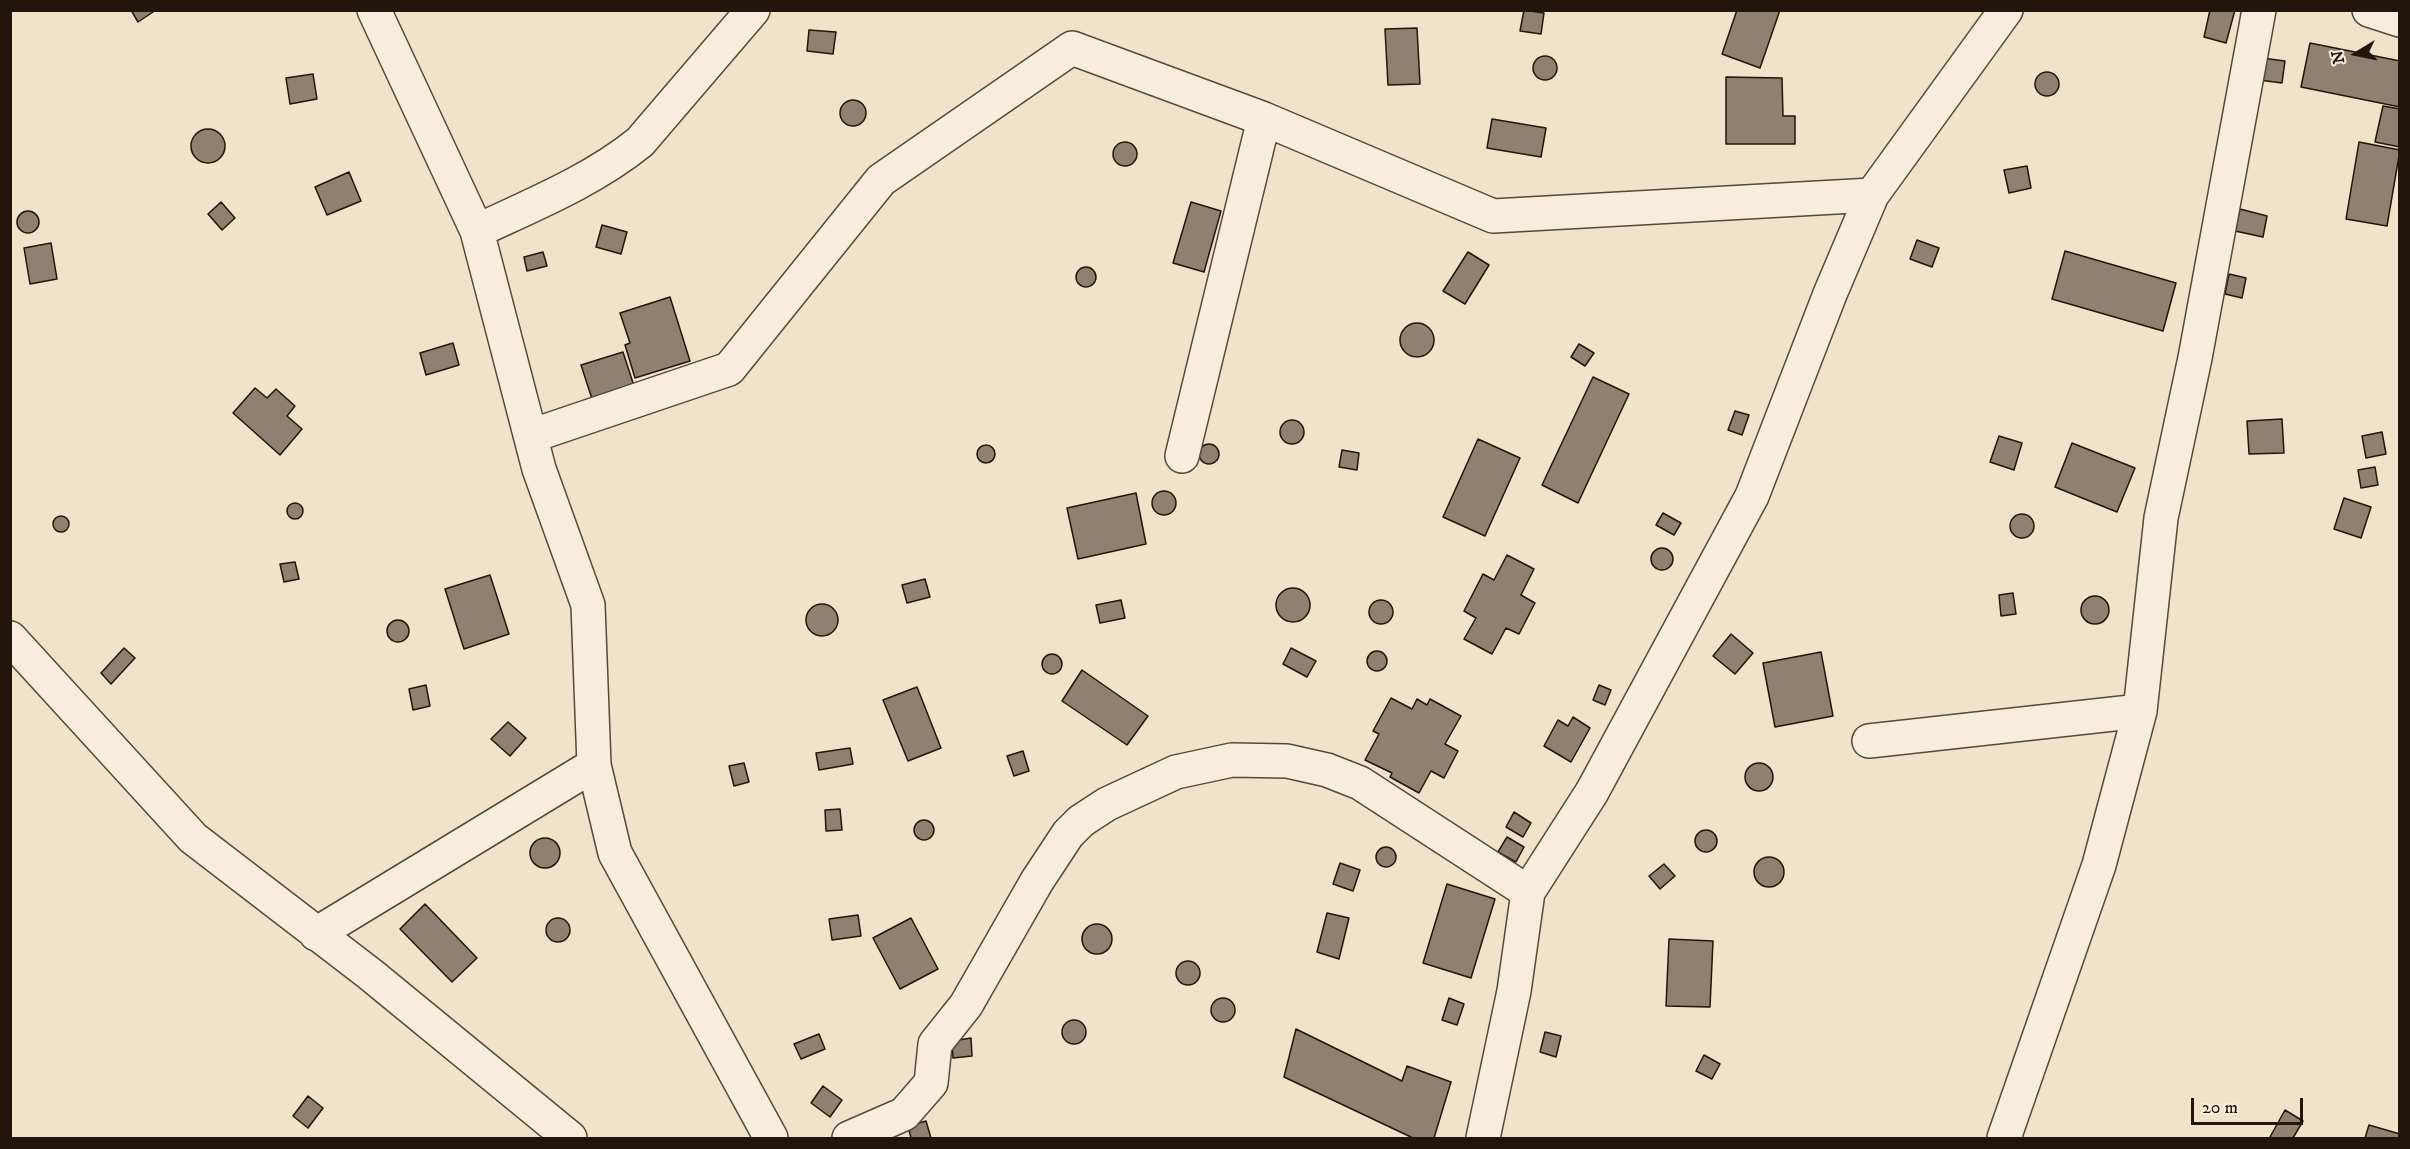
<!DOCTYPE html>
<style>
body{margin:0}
#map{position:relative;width:2410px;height:1149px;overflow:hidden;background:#f1e3ca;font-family:"IM FELL DW Pica",serif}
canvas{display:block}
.frame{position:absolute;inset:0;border:12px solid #20160c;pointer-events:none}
.north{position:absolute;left:2326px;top:24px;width:60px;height:60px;-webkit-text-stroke:4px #f6eddd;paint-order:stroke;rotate:260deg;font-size:16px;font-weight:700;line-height:24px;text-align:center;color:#20160c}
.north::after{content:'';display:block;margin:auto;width:21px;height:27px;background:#20160c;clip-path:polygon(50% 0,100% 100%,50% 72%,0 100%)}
.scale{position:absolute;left:2191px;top:1098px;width:112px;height:27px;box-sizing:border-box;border:3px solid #20160c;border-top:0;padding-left:8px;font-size:18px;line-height:21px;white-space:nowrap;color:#20160c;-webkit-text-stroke:4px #f6eddd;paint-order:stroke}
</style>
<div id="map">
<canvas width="2410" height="1149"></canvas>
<div class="frame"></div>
<div class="north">N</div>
<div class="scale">20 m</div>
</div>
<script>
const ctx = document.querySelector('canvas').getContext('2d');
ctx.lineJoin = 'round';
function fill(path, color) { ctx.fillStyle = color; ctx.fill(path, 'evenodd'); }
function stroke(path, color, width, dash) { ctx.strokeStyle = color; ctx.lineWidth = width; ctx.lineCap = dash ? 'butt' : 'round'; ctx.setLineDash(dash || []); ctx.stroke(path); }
const building = new Path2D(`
 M 131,10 L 156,10 L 138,22 Z
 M 1524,10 L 1544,13 L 1541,34 L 1520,31 Z
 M 1737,10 L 1780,10 L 1760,68 L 1722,54 Z
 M 2210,10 L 2235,10 L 2226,43 L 2204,37 Z
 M 1417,28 L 1420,84 L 1388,85 L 1385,29 Z
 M 809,30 L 836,32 L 833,54 L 807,51 Z
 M 2310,43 L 2400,61 L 2400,107 L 2301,87 Z
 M1533 68a12 12 0 1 1 24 0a12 12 0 1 1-24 0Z
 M 2262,58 L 2285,61 L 2282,83 L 2259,80 Z
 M2035 84a12 12 0 1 1 24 0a12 12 0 1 1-24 0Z
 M 313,74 L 317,99 L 290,104 L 286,78 Z
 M 1726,77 L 1782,78 L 1783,116 L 1795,116 L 1795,144 L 1726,144 Z
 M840 113a13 13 0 1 1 26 0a13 13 0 1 1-26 0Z
 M 2383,106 L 2400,109 L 2400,147 L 2375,142 Z
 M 1492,119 L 1546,128 L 1541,157 L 1487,148 Z
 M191 146a17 17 0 1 1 34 0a17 17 0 1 1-34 0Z
 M1113 154a12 12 0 1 1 24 0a12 12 0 1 1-24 0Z
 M 2359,142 L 2400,150 L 2387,226 L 2346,219 Z
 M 2027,166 L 2031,188 L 2009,193 L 2004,170 Z
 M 349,172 L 361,201 L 327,215 L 315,187 Z
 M 221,202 L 235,218 L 222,230 L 208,214 Z
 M 1191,202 L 1221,211 L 1204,272 L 1173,263 Z
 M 2240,209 L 2267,216 L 2263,237 L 2235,231 Z
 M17 222a11 11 0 1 1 22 0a11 11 0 1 1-22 0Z
 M 602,225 L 627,232 L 621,254 L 596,247 Z
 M 1917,240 L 1939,248 L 1932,267 L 1910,259 Z
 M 51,243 L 57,279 L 30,284 L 24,248 Z
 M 2065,251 L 2176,283 L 2163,331 L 2052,299 Z
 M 543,252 L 547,266 L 527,271 L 524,257 Z
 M 1468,252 L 1489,265 L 1465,304 L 1443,291 Z
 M1076 277a10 10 0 1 1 20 0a10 10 0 1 1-20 0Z
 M 2229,274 L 2246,278 L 2242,298 L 2225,294 Z
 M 670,297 L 690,361 L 635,378 L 625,345 L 630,343 L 620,313 Z
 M1400 340a17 17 0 1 1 34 0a17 17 0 1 1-34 0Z
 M 453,343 L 459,365 L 426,375 L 420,353 Z
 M 1579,344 L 1594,353 L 1585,366 L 1571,357 Z
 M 623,352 L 635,389 L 593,402 L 581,365 Z
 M 1593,377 L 1629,394 L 1578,503 L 1542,485 Z
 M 255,388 L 267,398 L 276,389 L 295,406 L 287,416 L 302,429 L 280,455 L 233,413 Z
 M 1735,411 L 1749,415 L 1742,435 L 1728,430 Z
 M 2282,419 L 2284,453 L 2249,454 L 2247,421 Z
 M1280 432a12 12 0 1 1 24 0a12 12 0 1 1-24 0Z
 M 2382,432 L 2386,454 L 2366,458 L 2362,436 Z
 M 1999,436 L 2022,443 L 2014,470 L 1990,462 Z
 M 1478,439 L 1520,458 L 1485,536 L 1443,517 Z
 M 2072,443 L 2135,468 L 2117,512 L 2055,487 Z
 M1199 454a10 10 0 1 1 20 0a10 10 0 1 1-20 0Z
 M977 454a9 9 0 1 1 18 0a9 9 0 1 1-18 0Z
 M 1342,450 L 1359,453 L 1357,470 L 1339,467 Z
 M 2375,467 L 2378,485 L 2361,488 L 2358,470 Z
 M1152 503a12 12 0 1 1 24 0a12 12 0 1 1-24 0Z
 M 1136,493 L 1146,544 L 1078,559 L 1067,508 Z
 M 2344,498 L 2371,507 L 2361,538 L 2334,529 Z
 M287 511a8 8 0 1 1 16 0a8 8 0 1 1-16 0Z
 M 1663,513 L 1681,523 L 1674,535 L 1656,525 Z
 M2010 526a12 12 0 1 1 24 0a12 12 0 1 1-24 0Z
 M53 524a8 8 0 1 1 16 0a8 8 0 1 1-16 0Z
 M1651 559a11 11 0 1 1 22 0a11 11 0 1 1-22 0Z
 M 1507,555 L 1534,569 L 1521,595 L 1535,603 L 1519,634 L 1506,628 L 1492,654 L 1464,639 L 1476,618 L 1464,611 L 1483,574 L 1494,580 Z
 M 295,562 L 299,579 L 284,582 L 280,564 Z
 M 490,575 L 509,634 L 464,649 L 445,589 Z
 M 925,579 L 930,597 L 907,603 L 902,585 Z
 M1276 605a17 17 0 1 1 34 0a17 17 0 1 1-34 0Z
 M 2013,593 L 2016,614 L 2001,616 L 1999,595 Z
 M2081 610a14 14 0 1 1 28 0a14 14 0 1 1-28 0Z
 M1369 612a12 12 0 1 1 24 0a12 12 0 1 1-24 0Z
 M 1121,600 L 1125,618 L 1100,623 L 1096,605 Z
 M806 620a16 16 0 1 1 32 0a16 16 0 1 1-32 0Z
 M387 631a11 11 0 1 1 22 0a11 11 0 1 1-22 0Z
 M 1731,634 L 1753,653 L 1735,674 L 1713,656 Z
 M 124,648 L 135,658 L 111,684 L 101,673 Z
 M 1291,648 L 1316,661 L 1307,677 L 1283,664 Z
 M1367 661a10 10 0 1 1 20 0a10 10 0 1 1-20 0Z
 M 1821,652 L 1833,716 L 1775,727 L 1763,663 Z
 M1042 664a10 10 0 1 1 20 0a10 10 0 1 1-20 0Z
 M 1082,670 L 1148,716 L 1127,745 L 1062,701 Z
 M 426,685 L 430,706 L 413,710 L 409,689 Z
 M 1599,685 L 1611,690 L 1605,705 L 1593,700 Z
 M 917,687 L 941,748 L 908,761 L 883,700 Z
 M 1391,698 L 1412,709 L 1417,699 L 1427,705 L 1430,699 L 1461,716 L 1445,744 L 1458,751 L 1444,778 L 1431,771 L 1419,793 L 1390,777 L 1392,773 L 1365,760 L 1379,734 L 1373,731 Z
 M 1573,717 L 1590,728 L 1571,762 L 1544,746 L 1558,720 L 1568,726 Z
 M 508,722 L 526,738 L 510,756 L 491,739 Z
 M 850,748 L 853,764 L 819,770 L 816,753 Z
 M 1023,751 L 1029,771 L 1014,776 L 1007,756 Z
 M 744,763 L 749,782 L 734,786 L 729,766 Z
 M1745 777a14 14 0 1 1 28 0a14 14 0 1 1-28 0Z
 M 840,809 L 842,830 L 826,831 L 825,810 Z
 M 1514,812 L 1531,823 L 1523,837 L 1506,827 Z
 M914 830a10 10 0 1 1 20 0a10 10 0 1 1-20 0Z
 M1695 841a11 11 0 1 1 22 0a11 11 0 1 1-22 0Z
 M 1507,837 L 1524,847 L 1516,862 L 1498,852 Z
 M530 853a15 15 0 1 1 30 0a15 15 0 1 1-30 0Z
 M1376 857a10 10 0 1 1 20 0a10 10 0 1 1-20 0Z
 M1754 872a15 15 0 1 1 30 0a15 15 0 1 1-30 0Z
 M 1340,863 L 1360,870 L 1353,891 L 1333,884 Z
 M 1664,864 L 1675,876 L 1660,889 L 1649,876 Z
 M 1447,884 L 1495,899 L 1471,978 L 1423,963 Z
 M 425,904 L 477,958 L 452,982 L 400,929 Z
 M 1327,913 L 1349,918 L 1339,959 L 1317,952 Z
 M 858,915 L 861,936 L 832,940 L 829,919 Z
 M 911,918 L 938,969 L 900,989 L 873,938 Z
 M546 930a12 12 0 1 1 24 0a12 12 0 1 1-24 0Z
 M1082 939a15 15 0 1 1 30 0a15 15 0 1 1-30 0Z
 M 1669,939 L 1713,941 L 1710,1007 L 1666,1006 Z
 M1176 973a12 12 0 1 1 24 0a12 12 0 1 1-24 0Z
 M1211 1010a12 12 0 1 1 24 0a12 12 0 1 1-24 0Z
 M 1449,998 L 1464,1004 L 1457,1025 L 1442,1020 Z
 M1062 1032a12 12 0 1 1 24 0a12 12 0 1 1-24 0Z
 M 1296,1029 L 1402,1081 L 1407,1066 L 1451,1082 L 1434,1138 L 1413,1138 L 1284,1077 Z
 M 1545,1032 L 1561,1036 L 1556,1057 L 1540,1052 Z
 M 819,1034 L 825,1049 L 801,1059 L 794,1044 Z
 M 971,1038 L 972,1056 L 953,1058 L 952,1041 Z
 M 1704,1055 L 1720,1064 L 1712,1079 L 1696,1071 Z
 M 823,1086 L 842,1100 L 830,1117 L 811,1103 Z
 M 308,1096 L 323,1108 L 308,1128 L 293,1116 Z
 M 2285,1110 L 2303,1121 L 2293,1138 L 2273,1138 L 2270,1137 Z
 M 926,1121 L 931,1138 L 911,1138 L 908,1126 Z
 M 2369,1125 L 2400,1134 L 2400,1138 L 2365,1138 Z`);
fill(building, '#8d816f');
stroke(building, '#20160c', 1.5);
const minor = new Path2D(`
 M 374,10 L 477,231 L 539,469 L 588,605 L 594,765 L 615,853 L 771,1138
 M 2369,10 L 2400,20
 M 477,231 C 532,205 592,181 640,142 L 753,10
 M 531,436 L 729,369 L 881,180 L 1072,48 L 1264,119 L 1493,216 L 1872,195
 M 1182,456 L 1264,119
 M 10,638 L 193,838 L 370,974 L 570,1138
 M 1869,741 L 2140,711
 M 316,934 L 594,765
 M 849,1138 L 904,1114 L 931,1083 L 935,1044 L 966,1005 L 1037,881 L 1068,834 L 1081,821 L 1107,804 L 1176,772 L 1232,760 L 1287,761 L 1327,770 L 1360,783 L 1528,892
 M 1483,1138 L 1514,991 L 1528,892 L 1592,792 L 1752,496 L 1830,294 L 1872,195 L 2006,10
 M 2004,1138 L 2099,865 L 2140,711 L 2161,518 L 2195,358 L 2259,10`);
stroke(minor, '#54493c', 36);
stroke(minor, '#f6eddd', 33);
</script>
